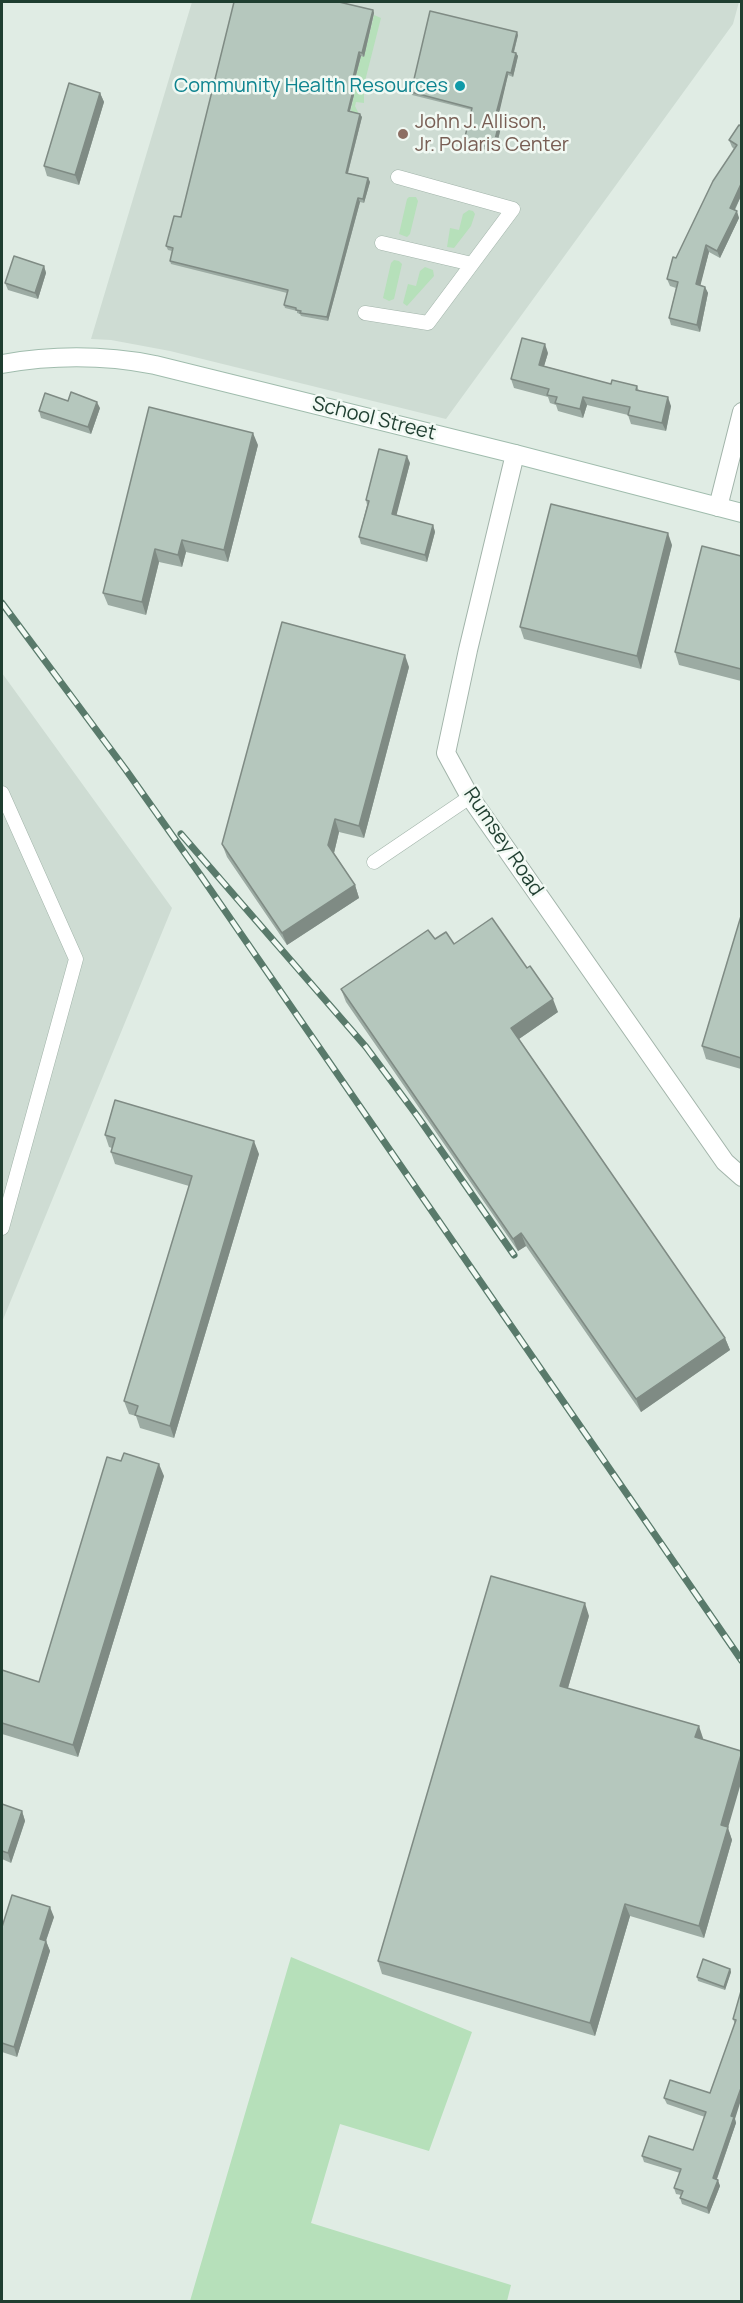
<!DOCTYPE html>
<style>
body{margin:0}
#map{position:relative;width:743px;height:2303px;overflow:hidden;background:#e0ece4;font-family:Manrope,sans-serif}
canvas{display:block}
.frame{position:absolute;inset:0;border:3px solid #1f3e30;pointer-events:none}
</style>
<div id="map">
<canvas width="743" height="2303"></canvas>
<div class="frame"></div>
</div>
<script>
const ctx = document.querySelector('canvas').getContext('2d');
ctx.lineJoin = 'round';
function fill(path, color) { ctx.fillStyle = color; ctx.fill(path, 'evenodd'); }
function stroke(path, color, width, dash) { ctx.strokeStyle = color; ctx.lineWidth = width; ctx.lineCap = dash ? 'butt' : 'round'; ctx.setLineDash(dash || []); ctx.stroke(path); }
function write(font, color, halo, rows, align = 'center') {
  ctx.font = font + ' Manrope,sans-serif'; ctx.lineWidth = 5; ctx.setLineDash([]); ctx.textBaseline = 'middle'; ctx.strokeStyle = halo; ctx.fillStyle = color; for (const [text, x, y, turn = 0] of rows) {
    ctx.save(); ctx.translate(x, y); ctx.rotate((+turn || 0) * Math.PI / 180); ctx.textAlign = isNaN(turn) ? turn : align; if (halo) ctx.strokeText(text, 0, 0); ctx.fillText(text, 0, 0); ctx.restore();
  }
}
fill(new Path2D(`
 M 192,2 L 739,2 L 733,24 L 446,419 L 170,351 L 111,340 L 91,339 Z
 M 2,673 L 172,908 L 2,1322 Z`), '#cedcd3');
fill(new Path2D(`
 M 374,15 L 381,18 L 364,85 L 364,103 L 356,102 L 355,106 L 359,114 L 350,114 L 354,95 L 351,94 L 361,56 L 364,56 Z
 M 409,197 L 416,197 L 418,201 L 410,234 L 407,237 L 399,234 L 407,199 Z
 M 469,210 L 473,211 L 475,214 L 471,226 L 454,248 L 447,247 L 450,228 L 459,230 L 463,214 Z
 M 394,260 L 399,261 L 402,264 L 394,299 L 389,301 L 383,298 L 391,263 Z
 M 425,267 L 433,270 L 434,276 L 407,306 L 403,303 L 408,284 L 416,286 L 420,271 Z
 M 291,1957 L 472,2032 L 429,2151 L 340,2124 L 311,2223 L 511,2285 L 507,2301 L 190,2301 Z`), '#b6e0ba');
const lane = new Path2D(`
 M 382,243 L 472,264
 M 365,313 L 428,323 L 513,209 L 398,177
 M 2,793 L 76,959 L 2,1228
 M 374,862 L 470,797`);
const street = new Path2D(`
 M 515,454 L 468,650 L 446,753 L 470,797 L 725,1162 L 742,1177
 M 718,507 L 742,412`);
const secondary = new Path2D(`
 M 2,364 C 53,355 104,355 155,365 L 515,454 L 742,513`);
stroke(lane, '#a2b4aa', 15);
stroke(street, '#a2b4aa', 20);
stroke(secondary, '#a0bcad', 20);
stroke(lane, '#fff', 14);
stroke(street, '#fff', 18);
stroke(secondary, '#fff', 18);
const rail = new Path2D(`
 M 2,603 L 126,770 L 201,876 L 742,1661
 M 181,834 L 366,1047 L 418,1117 L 514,1255`);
stroke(rail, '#597a6b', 7);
stroke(rail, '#f1f9f3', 4.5, [14]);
fill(new Path2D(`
 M 373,10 L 374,13 L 364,57 L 361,56 L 352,91 L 354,95 L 350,111 L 362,117 L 348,173 L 368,178 L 370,182 L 364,203 L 360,202 L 328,321 L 301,316 L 300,314 L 297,313 L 297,311 L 285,308 L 284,305 L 287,293 L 171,264 L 170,261 L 172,251 L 168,250 L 166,246 L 181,217 Z
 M 518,35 L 514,52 L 518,56 L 513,77 L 508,75 L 498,115 L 501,115 L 503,119 L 495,152 L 466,145 L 464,141 L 472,110 L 412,95 L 411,92 Z
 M 100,93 L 104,102 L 79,185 L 47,176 L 44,166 Z
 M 739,125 L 741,196 L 735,210 L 739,218 L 720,258 L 709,252 L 700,285 L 705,287 L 708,293 L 700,332 L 671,325 L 669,318 L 676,288 L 670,286 L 667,279 L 676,258 L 734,149 L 732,147 L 729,140 Z
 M 44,266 L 46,273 L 38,299 L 8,290 L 5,283 Z
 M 548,353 L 544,366 L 611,384 L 637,386 L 639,391 L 671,406 L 666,431 L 631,424 L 628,415 L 587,405 L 583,418 L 558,411 L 556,405 L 550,403 L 548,397 L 514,388 L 511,379 Z
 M 100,408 L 91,434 L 41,418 L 39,411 Z
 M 258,445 L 228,562 L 186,552 L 182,567 L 159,562 L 146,615 L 108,605 L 103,593 Z
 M 410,463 L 396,515 L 433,525 L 435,532 L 427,562 L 361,544 L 359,537 L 367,505 L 366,500 Z
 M 672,545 L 641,669 L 524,639 L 520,627 Z
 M 741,556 L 741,681 L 679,665 L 675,652 Z
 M 409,667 L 364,838 L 339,832 L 334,853 L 355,885 L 359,898 L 287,945 L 227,857 L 222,844 Z
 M 741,916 L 741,1069 L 706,1059 L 702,1046 Z
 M 435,939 L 454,944 L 558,1012 L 519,1039 L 725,1338 L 730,1350 L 641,1412 L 526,1246 L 518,1251 L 346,1002 L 341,989 Z
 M 105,1135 L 259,1154 L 174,1438 L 140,1428 L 136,1416 L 129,1414 L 124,1401 L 189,1186 L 115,1164 L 111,1152 L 112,1148 L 109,1147 Z
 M 121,1461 L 164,1476 L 78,1757 L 2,1734 L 2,1670 L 39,1682 Z
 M 589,1616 L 568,1688 L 703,1738 L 728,1828 L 732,1840 L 704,1938 L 630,1916 L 595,2036 L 382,1974 L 378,1961 Z
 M 2,1804 L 22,1811 L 25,1821 L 11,1863 L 2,1859 Z
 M 54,1917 L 46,1941 L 50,1951 L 17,2057 L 2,2052 L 2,1927 Z
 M 730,1969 L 731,1972 L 725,1990 L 698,1981 L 697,1977 Z
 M 741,1991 L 735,2119 L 736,2123 L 717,2179 L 720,2186 L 709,2214 L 682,2204 L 680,2198 L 681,2195 L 676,2194 L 674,2188 L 680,2173 L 644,2162 L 642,2156 L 693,2150 L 705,2117 L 667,2104 L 664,2098 L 710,2093 L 735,2024 L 733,2019 Z`), '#9caba3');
fill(new Path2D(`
 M 373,10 L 374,13 L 364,57 L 362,53 Z
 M 517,32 L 518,35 L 513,55 L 512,52 Z
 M 359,52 L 361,56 L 351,94 L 350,91 Z
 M 516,53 L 518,56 L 513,77 L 511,73 Z
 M 507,72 L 508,75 L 498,118 L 496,114 Z
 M 353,91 L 354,95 L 349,114 L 348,111 Z
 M 100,93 L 104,102 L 79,185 L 75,175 Z
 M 360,114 L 362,117 L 347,176 L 346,173 Z
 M 501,115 L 503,119 L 495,152 L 493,148 Z
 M 368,178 L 370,182 L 364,203 L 363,199 Z
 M 741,184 L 741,196 L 732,215 L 730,208 Z
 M 358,198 L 360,202 L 328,321 L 327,317 Z
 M 737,211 L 739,218 L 720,258 L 717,251 Z
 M 706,245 L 709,252 L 699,291 L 696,284 Z
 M 44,266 L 46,273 L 38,299 L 35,293 Z
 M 705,287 L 708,293 L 700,332 L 697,325 Z
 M 545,344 L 548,353 L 542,373 L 539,365 Z
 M 583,397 L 587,405 L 583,418 L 580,409 Z
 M 668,397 L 671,406 L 666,431 L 662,423 Z
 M 97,402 L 100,408 L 91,434 L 88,427 Z
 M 253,433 L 258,445 L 228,562 L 224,550 Z
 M 407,456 L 410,463 L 395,521 L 392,514 Z
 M 433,525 L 435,532 L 427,562 L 425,555 Z
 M 668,533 L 672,545 L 641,669 L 637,656 Z
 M 182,540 L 186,552 L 182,567 L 178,555 Z
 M 155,549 L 159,562 L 146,615 L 142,602 Z
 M 405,655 L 409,667 L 364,838 L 359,826 Z
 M 335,819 L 339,832 L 333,857 L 328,845 Z
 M 355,885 L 359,898 L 287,945 L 282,933 Z
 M 553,999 L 558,1012 L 516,1041 L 511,1028 Z
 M 254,1141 L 259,1154 L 174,1438 L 170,1426 Z
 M 521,1233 L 526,1246 L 518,1251 L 513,1239 Z
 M 725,1338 L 730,1350 L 641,1412 L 636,1399 Z
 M 159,1464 L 164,1476 L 78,1757 L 73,1745 Z
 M 585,1603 L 589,1616 L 565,1698 L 560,1686 Z
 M 699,1726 L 703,1738 L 700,1750 L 695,1737 Z
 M 741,1755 L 741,1783 L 728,1828 L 732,1840 L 704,1938 L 699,1926 L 721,1825 Z
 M 22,1811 L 25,1821 L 11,1863 L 8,1853 Z
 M 625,1904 L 630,1916 L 595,2036 L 590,2023 Z
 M 50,1907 L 54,1917 L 43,1949 L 40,1939 Z
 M 46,1941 L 50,1951 L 17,2057 L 14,2047 Z
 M 730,1969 L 731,1972 L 725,1990 L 724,1987 Z
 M 741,2088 L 741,2100 L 735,2119 L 736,2123 L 715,2184 L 713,2178 L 731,2116 Z
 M 718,2180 L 720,2186 L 709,2214 L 707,2208 Z`), '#7f8b84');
const building = new Path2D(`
 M 234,2 L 339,2 L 373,10 L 362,53 L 359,52 L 350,91 L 353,91 L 348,111 L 360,114 L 346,173 L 368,178 L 363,199 L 358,198 L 327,317 L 300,313 L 301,311 L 296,310 L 296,308 L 284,305 L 288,290 L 170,261 L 173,248 L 166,246 L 174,216 L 181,217 Z
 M 430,11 L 517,32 L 512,52 L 516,53 L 511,73 L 507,72 L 496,114 L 501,115 L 493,148 L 464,141 L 472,108 L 411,92 Z
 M 69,83 L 100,93 L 75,175 L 44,166 Z
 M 739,125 L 741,126 L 741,184 L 730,208 L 737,211 L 717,251 L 706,245 L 696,284 L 705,287 L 697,325 L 669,318 L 678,282 L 667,279 L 673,257 L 676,258 L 713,181 L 737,145 L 729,140 Z
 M 14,256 L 44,266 L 35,293 L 5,283 Z
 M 522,338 L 545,344 L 539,365 L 611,384 L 612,380 L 637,386 L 636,390 L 668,397 L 662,423 L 628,415 L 630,407 L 583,397 L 580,409 L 555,403 L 557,397 L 547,395 L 549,389 L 511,379 Z
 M 71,392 L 97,402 L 88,427 L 39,411 L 45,393 L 68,401 Z
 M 149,407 L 253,433 L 224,550 L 182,540 L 178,555 L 155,549 L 142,602 L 103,593 Z
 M 379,449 L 407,456 L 392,514 L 433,525 L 425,555 L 359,537 L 369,501 L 366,500 Z
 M 551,504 L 668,533 L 637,656 L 520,627 Z
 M 702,546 L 741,556 L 741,669 L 675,652 Z
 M 282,622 L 405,655 L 359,826 L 335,819 L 328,845 L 355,885 L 282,933 L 222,844 Z
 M 741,916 L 741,1058 L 702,1046 Z
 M 492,918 L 527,968 L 530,966 L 553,999 L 511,1028 L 725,1338 L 636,1399 L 521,1233 L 513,1239 L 341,989 L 428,930 L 435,939 L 446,932 L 454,944 Z
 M 115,1100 L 254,1141 L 170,1426 L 135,1415 L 138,1406 L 124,1401 L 192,1176 L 111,1152 L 115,1138 L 105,1135 Z
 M 124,1453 L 159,1464 L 73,1745 L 2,1723 L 2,1670 L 39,1682 L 107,1457 L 121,1461 Z
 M 491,1576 L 585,1603 L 560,1686 L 699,1726 L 695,1737 L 741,1751 L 741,1755 L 721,1825 L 728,1827 L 699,1926 L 625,1904 L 590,2023 L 378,1961 Z
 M 2,1804 L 22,1811 L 8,1853 L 2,1851 Z
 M 12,1895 L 50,1907 L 40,1939 L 46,1941 L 14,2047 L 2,2043 L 2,1927 Z
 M 703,1959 L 730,1969 L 724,1987 L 697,1977 Z
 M 741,1991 L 741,2088 L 731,2116 L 734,2117 L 713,2178 L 718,2180 L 707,2208 L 680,2198 L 683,2191 L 674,2188 L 681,2169 L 642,2156 L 649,2136 L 693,2150 L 706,2112 L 664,2098 L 670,2080 L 710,2093 L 736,2020 L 733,2019 Z`);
fill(building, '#b5c7bd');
stroke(building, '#7f8b84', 1.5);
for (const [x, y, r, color] of [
 [460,86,6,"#0f9aa8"],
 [403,134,6,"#8d6e63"]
]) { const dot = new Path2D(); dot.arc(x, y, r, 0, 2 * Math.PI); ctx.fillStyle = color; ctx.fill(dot); stroke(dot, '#f1f9f3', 2); }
write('20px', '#0d838f', '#f1f9f3', [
 ["Community Health Resources",448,86]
], 'right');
write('20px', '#785e54', '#f1f9f3', [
 ["John J. Allison,",415,122],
 ["Jr. Polaris Center",415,145]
], 'left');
write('20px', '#1f3e30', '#f1f9f3', [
 ["School Street",374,419,14],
 ["Rumsey Road",503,842,56]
]);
</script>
